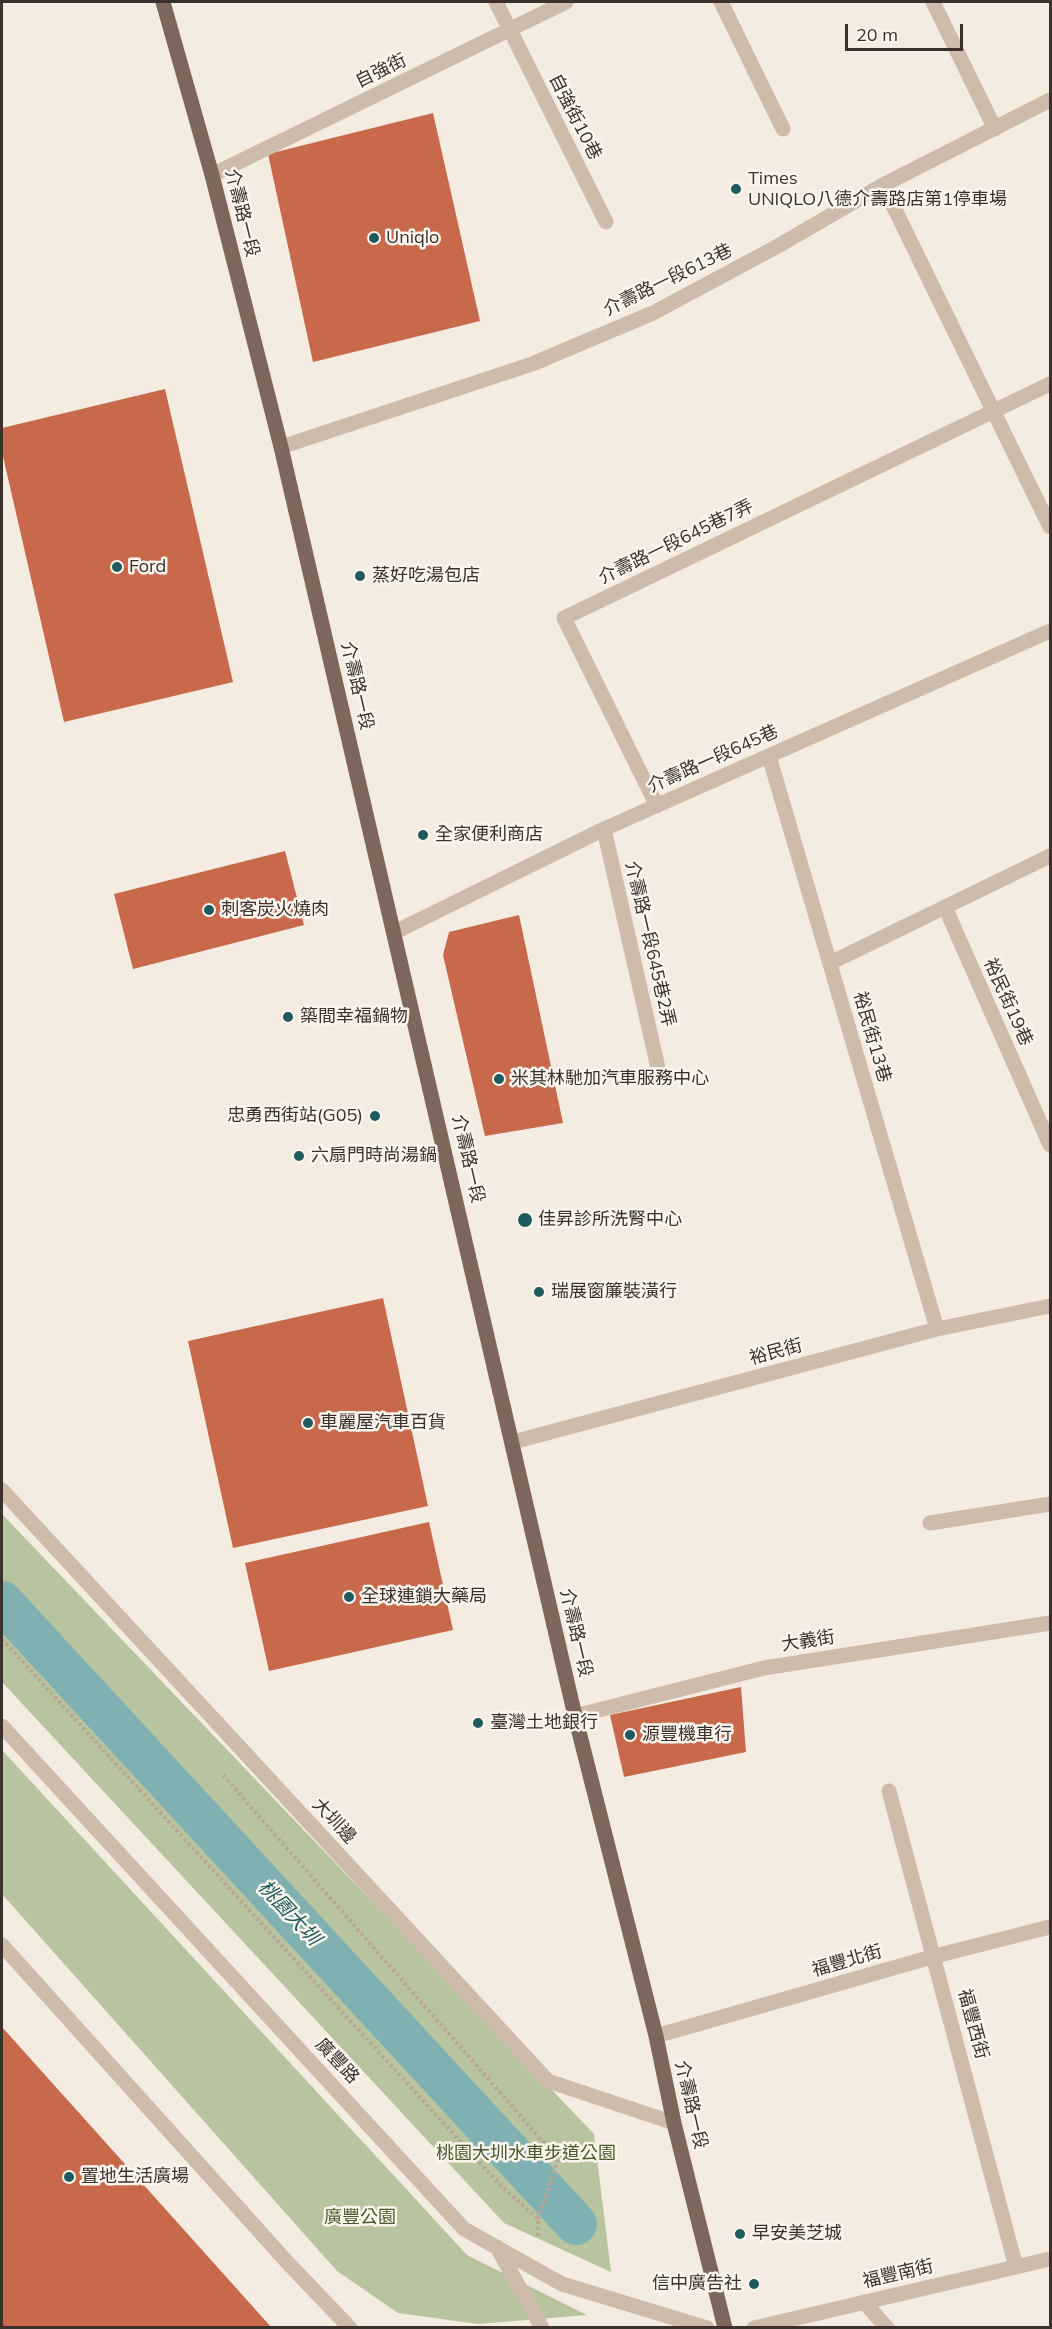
<!DOCTYPE html>
<meta charset="utf-8">
<style>
body{margin:0}
#map{position:relative;width:1052px;height:2329px;overflow:hidden;background:#f4ebe1;font-family:Mulish,sans-serif}
canvas{display:block}
.frame{position:absolute;inset:0;border:3px solid #3b302b;pointer-events:none}
.scale{position:absolute;left:845px;top:24px;width:118px;height:27px;box-sizing:border-box;border:3px solid #3b302b;border-top:0;padding-left:8px;font-size:18px;line-height:21px;white-space:nowrap;color:#3b302b;-webkit-text-stroke:4px #fbf5ee;paint-order:stroke}
</style>
<div id="map">
<canvas width="1052" height="2329"></canvas>
<div class="frame"></div>
<div class="scale">20 m</div>
</div>
<script>
const ctx = document.querySelector('canvas').getContext('2d');
ctx.lineJoin = 'round';
function fill(path, color) { ctx.fillStyle = color; ctx.fill(path, 'evenodd'); }
function stroke(path, color, width, dash) { ctx.strokeStyle = color; ctx.lineWidth = width; ctx.lineCap = dash ? 'butt' : 'round'; ctx.setLineDash(dash || []); ctx.stroke(path); }
function write(font, color, halo, rows, align = 'center') {
  ctx.font = font + ' Mulish,"Noto Sans TC",sans-serif'; ctx.lineWidth = 5; ctx.setLineDash([]); ctx.textBaseline = 'middle'; ctx.strokeStyle = halo; ctx.fillStyle = color; for (const [text, x, y, turn = 0] of rows) {
    ctx.save(); ctx.translate(x, y); ctx.rotate((+turn || 0) * Math.PI / 180); ctx.textAlign = isNaN(turn) ? turn : align; if (halo) ctx.strokeText(text, 0, 0); ctx.fillText(text, 0, 0); ctx.restore();
  }
}
fill(new Path2D(`
 M 2,1514 L 594,2134 L 611,2272 L 504,2223 L 2,1682 Z
 M 2,1750 L 467,2255 L 587,2315 L 478,2324 L 398,2313 L 337,2271 L 2,1894 Z`), '#b8c4a0');
stroke(new Path2D(`
 M 2,1602 L 576,2224`), '#7fb0b2', 42);
fill(new Path2D(`
 M 433,113 L 480,321 L 313,362 L 268,154 Z
 M 165,389 L 233,682 L 64,722 L 2,452 L 2,428 Z
 M 285,851 L 304,925 L 133,969 L 114,894 Z
 M 519,915 L 563,1123 L 485,1136 L 443,955 L 449,932 Z
 M 383,1298 L 428,1506 L 233,1548 L 188,1341 Z
 M 429,1522 L 453,1630 L 269,1671 L 245,1563 Z
 M 741,1687 L 746,1752 L 624,1777 L 610,1715 Z
 M 2,2027 L 272,2328 L 2,2328 Z`), '#c8694b');
stroke(new Path2D(`
 M 2,1639 L 499,2184 L 538,2219 L 538,2238
 M 223,1775 L 558,2159 L 538,2219`), '#b9a596', 4, [3, 3]);
stroke(new Path2D(`
 M 496,2 L 606,222
 M 721,2 L 783,129
 M 933,2 L 995,129
 M 212,175 L 566,2
 M 883,185 L 1050,527
 M 281,447 L 532,364 L 653,313 L 778,246 L 883,185 L 1050,100
 M 769,756 L 937,1329
 M 657,806 L 564,618 L 1050,384
 M 604,829 L 658,1068
 M 945,907 L 1050,1145
 M 395,932 L 604,829 L 1050,631
 M 830,963 L 1050,856
 M 513,1442 L 937,1329 L 1050,1306
 M 930,1523 L 1050,1504
 M 575,1716 L 764,1668 L 1050,1623
 M 2,1726 L 464,2229 L 562,2284 L 707,2328
 M 889,1791 L 1016,2267
 M 2,1945 L 287,2262 L 350,2328
 M 656,2036 L 935,1956 L 1050,1927
 M 497,2247 L 542,2328
 M 864,2302 L 887,2328
 M 754,2328 L 1050,2259`), '#cdbbac', 15);
stroke(new Path2D(`
 M 2,1490 L 548,2081 L 674,2123`), '#cdbbac', 15);
stroke(new Path2D(`
 M 163,2 L 212,175 L 281,447 L 575,1716 L 656,2036 L 674,2123 L 725,2328`), '#7d675c', 15);
for (const [x, y, r, color] of [
 [736,189,6,"#1f5a5e"],
 [374,238,6,"#1f5a5e"],
 [117,567,6,"#1f5a5e"],
 [360,576,6,"#1f5a5e"],
 [423,835,6,"#1f5a5e"],
 [209,910,6,"#1f5a5e"],
 [288,1017,6,"#1f5a5e"],
 [499,1079,6,"#1f5a5e"],
 [375,1116,6,"#1f5a5e"],
 [299,1156,6,"#1f5a5e"],
 [525,1220,8,"#1f5a5e"],
 [539,1292,6,"#1f5a5e"],
 [308,1423,6,"#1f5a5e"],
 [349,1597,6,"#1f5a5e"],
 [478,1723,6,"#1f5a5e"],
 [630,1735,6,"#1f5a5e"],
 [69,2177,6,"#1f5a5e"],
 [740,2234,6,"#1f5a5e"],
 [754,2284,6,"#1f5a5e"]
]) { const dot = new Path2D(); dot.arc(x, y, r, 0, 2 * Math.PI); ctx.fillStyle = color; ctx.fill(dot); stroke(dot, '#fbf5ee', 2); }
write('18px', '#3b302b', '#fbf5ee', [
 ["自強街",381,71,-26],
 ["自強街10巷",575,117,63],
 ["介壽路一段",242,213,76],
 ["介壽路一段613巷",668,280,-26],
 ["介壽路一段645巷7弄",676,542,-26],
 ["介壽路一段",357,686,77],
 ["介壽路一段645巷",713,759,-24],
 ["介壽路一段645巷2弄",650,944,77],
 ["裕民街19巷",1008,1002,66],
 ["裕民街13巷",872,1037,74],
 ["介壽路一段",468,1159,77],
 ["裕民街",776,1352,-15],
 ["介壽路一段",576,1633,77],
 ["大義街",808,1641,-9],
 ["大圳邊",334,1821,47],
 ["福豐北街",847,1961,-16],
 ["福豐西街",973,2024,75],
 ["廣豐路",337,2061,47],
 ["介壽路一段",691,2105,77],
 ["福豐南街",898,2274,-13]
]);
write('18px', '#3b302b', '#fbf5ee', [
 ["Times",748,179],
 ["UNIQLO八德介壽路店第1停車場",748,200],
 ["Uniqlo",386,238],
 ["Ford",129,567],
 ["蒸好吃湯包店",372,576],
 ["全家便利商店",435,835],
 ["刺客炭火燒肉",221,910],
 ["築間幸福鍋物",300,1017],
 ["米其林馳加汽車服務中心",511,1079],
 ["忠勇西街站(G05)",363,1116,"right"],
 ["六扇門時尚湯鍋",311,1156],
 ["佳昇診所洗腎中心",538,1220],
 ["瑞展窗簾裝潢行",551,1292],
 ["車麗屋汽車百貨",320,1423],
 ["全球連鎖大藥局",361,1597],
 ["臺灣土地銀行",490,1723],
 ["源豐機車行",642,1735],
 ["置地生活廣場",81,2177],
 ["早安美芝城",752,2234],
 ["信中廣告社",742,2284,"right"]
], 'left');
write('18px', '#4a5a2e', '#fbf5ee', [
 ["桃園大圳水車步道公園",526,2154],
 ["廣豐公園",360,2218]
]);
write('italic 20px', '#1f5a5e', '#fbf5ee', [
 ["桃園大圳",289,1913,47]
]);
</script>
